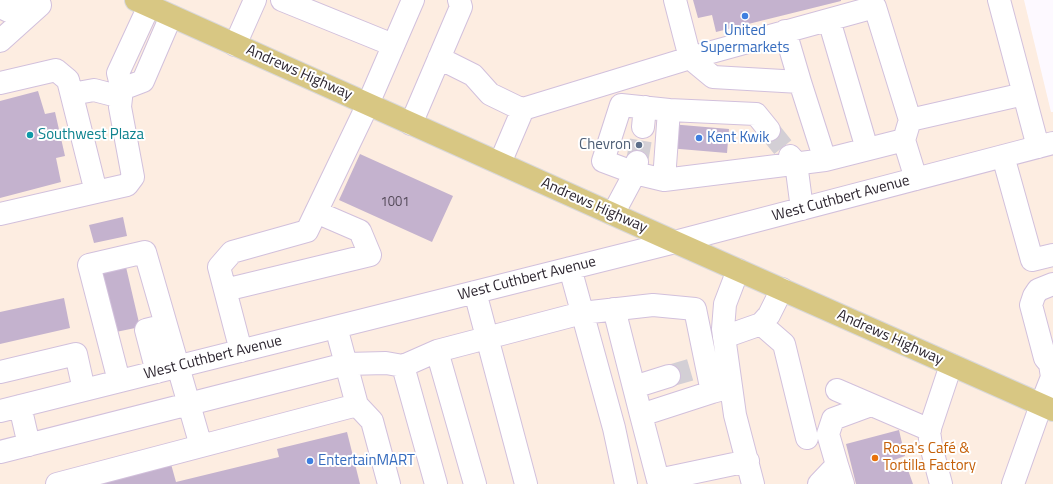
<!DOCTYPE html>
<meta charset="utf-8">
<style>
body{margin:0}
canvas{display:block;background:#fdf9ff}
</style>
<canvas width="1053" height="484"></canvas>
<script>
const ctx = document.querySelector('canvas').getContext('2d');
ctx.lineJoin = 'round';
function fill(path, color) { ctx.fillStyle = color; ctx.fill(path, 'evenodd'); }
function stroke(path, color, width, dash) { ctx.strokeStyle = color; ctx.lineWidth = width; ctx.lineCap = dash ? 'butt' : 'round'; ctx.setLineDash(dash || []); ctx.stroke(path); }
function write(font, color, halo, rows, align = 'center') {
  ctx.font = font + ' "Titillium Web",sans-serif'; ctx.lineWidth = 4; ctx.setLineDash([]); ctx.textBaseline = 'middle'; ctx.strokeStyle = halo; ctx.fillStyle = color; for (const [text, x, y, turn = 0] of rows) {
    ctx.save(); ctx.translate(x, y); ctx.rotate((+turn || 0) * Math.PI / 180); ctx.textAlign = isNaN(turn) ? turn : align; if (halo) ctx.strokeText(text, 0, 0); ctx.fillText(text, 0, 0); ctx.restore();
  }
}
fill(new Path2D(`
 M 0,0 L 1024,0 L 1051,112 L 1053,112 L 1053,484 L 0,484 Z`), '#fdede1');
fill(new Path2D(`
 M 693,0 L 841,0 L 841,1 L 716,32 L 712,15 L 698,18 Z
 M 38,91 L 45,114 L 55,112 L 65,156 L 56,158 L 61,182 L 0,198 L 0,101 Z
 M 670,124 L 729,129 L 727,153 L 668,148 Z
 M 360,154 L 453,196 L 432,242 L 339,200 Z
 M 123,217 L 127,236 L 94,243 L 89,225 Z
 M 126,267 L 140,327 L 116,332 L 102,273 Z
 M 64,298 L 70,328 L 0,344 L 0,312 Z
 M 899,430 L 905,456 L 894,460 L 898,472 L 908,470 L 913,484 L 856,484 L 846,444 Z
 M 347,432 L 360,484 L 92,484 L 171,464 L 176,482 L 279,457 L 277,449 Z`), '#c4b2ce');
stroke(new Path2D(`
 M 769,130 L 790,156
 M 637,162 L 643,127
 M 669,376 L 700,367`), '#d3cfd5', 22, [22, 11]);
const minor = new Path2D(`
 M 282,0 L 393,45
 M 999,0 L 1038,147
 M 149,6 L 118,73 L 122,89 L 143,81 L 171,16
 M 0,7 L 13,13 L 20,0
 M 829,20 L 867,149
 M 785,31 L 800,82
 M 0,41 L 40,5
 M 235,45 L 255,0
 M 439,58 L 473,75 L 490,94 L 523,110
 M 0,83 L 56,70 L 68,80 L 96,192 L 0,214
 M 72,94 L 94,90 L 121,97
 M 669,110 L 756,114 L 769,130
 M 910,120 L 1024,94
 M 411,124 L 461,7 L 459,0
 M 643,127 L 645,107
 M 904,140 L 916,179
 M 790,156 L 796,163 L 802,209
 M 1003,156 L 1032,260 L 1053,255
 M 500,163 L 523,109 L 690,58 L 875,7 L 910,120 L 904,140 L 825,160 L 800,82 L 713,77 L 690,58 L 675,0
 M 664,180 L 825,160
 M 96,192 L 127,185 L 133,177 L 120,107 L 122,89
 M 613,214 L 635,173 L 603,161 L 621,105 L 669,110 L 664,180 L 635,173 L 637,162
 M 570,268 L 614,428 L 626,484
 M 738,270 L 725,304 L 723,329 L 735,415 L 753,484
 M 225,290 L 370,255 L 360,231 L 316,212
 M 475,292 L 526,484
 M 614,309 L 641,415 L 712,392
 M 761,324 L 784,344 L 807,438
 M 336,327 L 357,405
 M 724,337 L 761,324 L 769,315 L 782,289
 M 241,351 L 219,267 L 232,252 L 307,231 L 368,104 L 413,0
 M 403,366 L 437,351
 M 0,372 L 76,354 L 84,390
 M 157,372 L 146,330 L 166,325
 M 119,381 L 89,265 L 145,252 L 201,446
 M 634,387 L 669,376
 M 837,390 L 930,430
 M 20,406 L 29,445
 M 0,411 L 675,242 L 1053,143
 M 641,415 L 658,480 L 748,461
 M 0,452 L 346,364 L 386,363 L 403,366 L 436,484
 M 837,465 L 843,484
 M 57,484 L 357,405 L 372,421 L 389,484
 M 475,484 L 437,351 L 582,313 L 653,305 L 695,309 L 712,392 L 731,387
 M 819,484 L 837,465 L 828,434 L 833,419 L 871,405
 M 941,484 L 931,446 L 929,431 L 951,365
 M 1013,484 L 1041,405 L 1052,377 L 1050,364 L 1045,358 L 1031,305 L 1034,296 L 1038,290 L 1053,284`);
const major = new Path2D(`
 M 136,0 L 675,242 L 1053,410`);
stroke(minor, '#d2c0dc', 24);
stroke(major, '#d9d8da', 24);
stroke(minor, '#fff', 22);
stroke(major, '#d8c783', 22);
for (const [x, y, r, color] of [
 [745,16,4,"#3f7fe0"],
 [30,135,4,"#0f9aa8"],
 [699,138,4,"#3f7fe0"],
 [639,145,4,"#5c6f8a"],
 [875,458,4,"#e8710a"],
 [310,461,4,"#3f7fe0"]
]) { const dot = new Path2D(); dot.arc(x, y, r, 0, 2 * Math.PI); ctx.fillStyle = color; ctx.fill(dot); stroke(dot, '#fff', 1.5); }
write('13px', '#524857', null, [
 ["1001",395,203]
]);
write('15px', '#366cbe', '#fff', [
 ["United",745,31,"center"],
 ["Supermarkets",745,48,"center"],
 ["Kent Kwik",707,138],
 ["EntertainMART",318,461]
], 'left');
write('15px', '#2c252f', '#fff', [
 ["Andrews Highway",299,73,24],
 ["West Cuthbert Avenue",841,199,-15],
 ["Andrews Highway",594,206,24],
 ["West Cuthbert Avenue",527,279,-14],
 ["Andrews Highway",890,338,24],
 ["West Cuthbert Avenue",213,358,-14]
]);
write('15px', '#0d838f', '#fff', [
 ["Southwest Plaza",38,135]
], 'left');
write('15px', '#4e5e75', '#fff', [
 ["Chevron",631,145]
], 'right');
write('15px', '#c56008', '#fff', [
 ["Rosa's Café &",883,449],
 ["Tortilla Factory",883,466]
], 'left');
</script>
